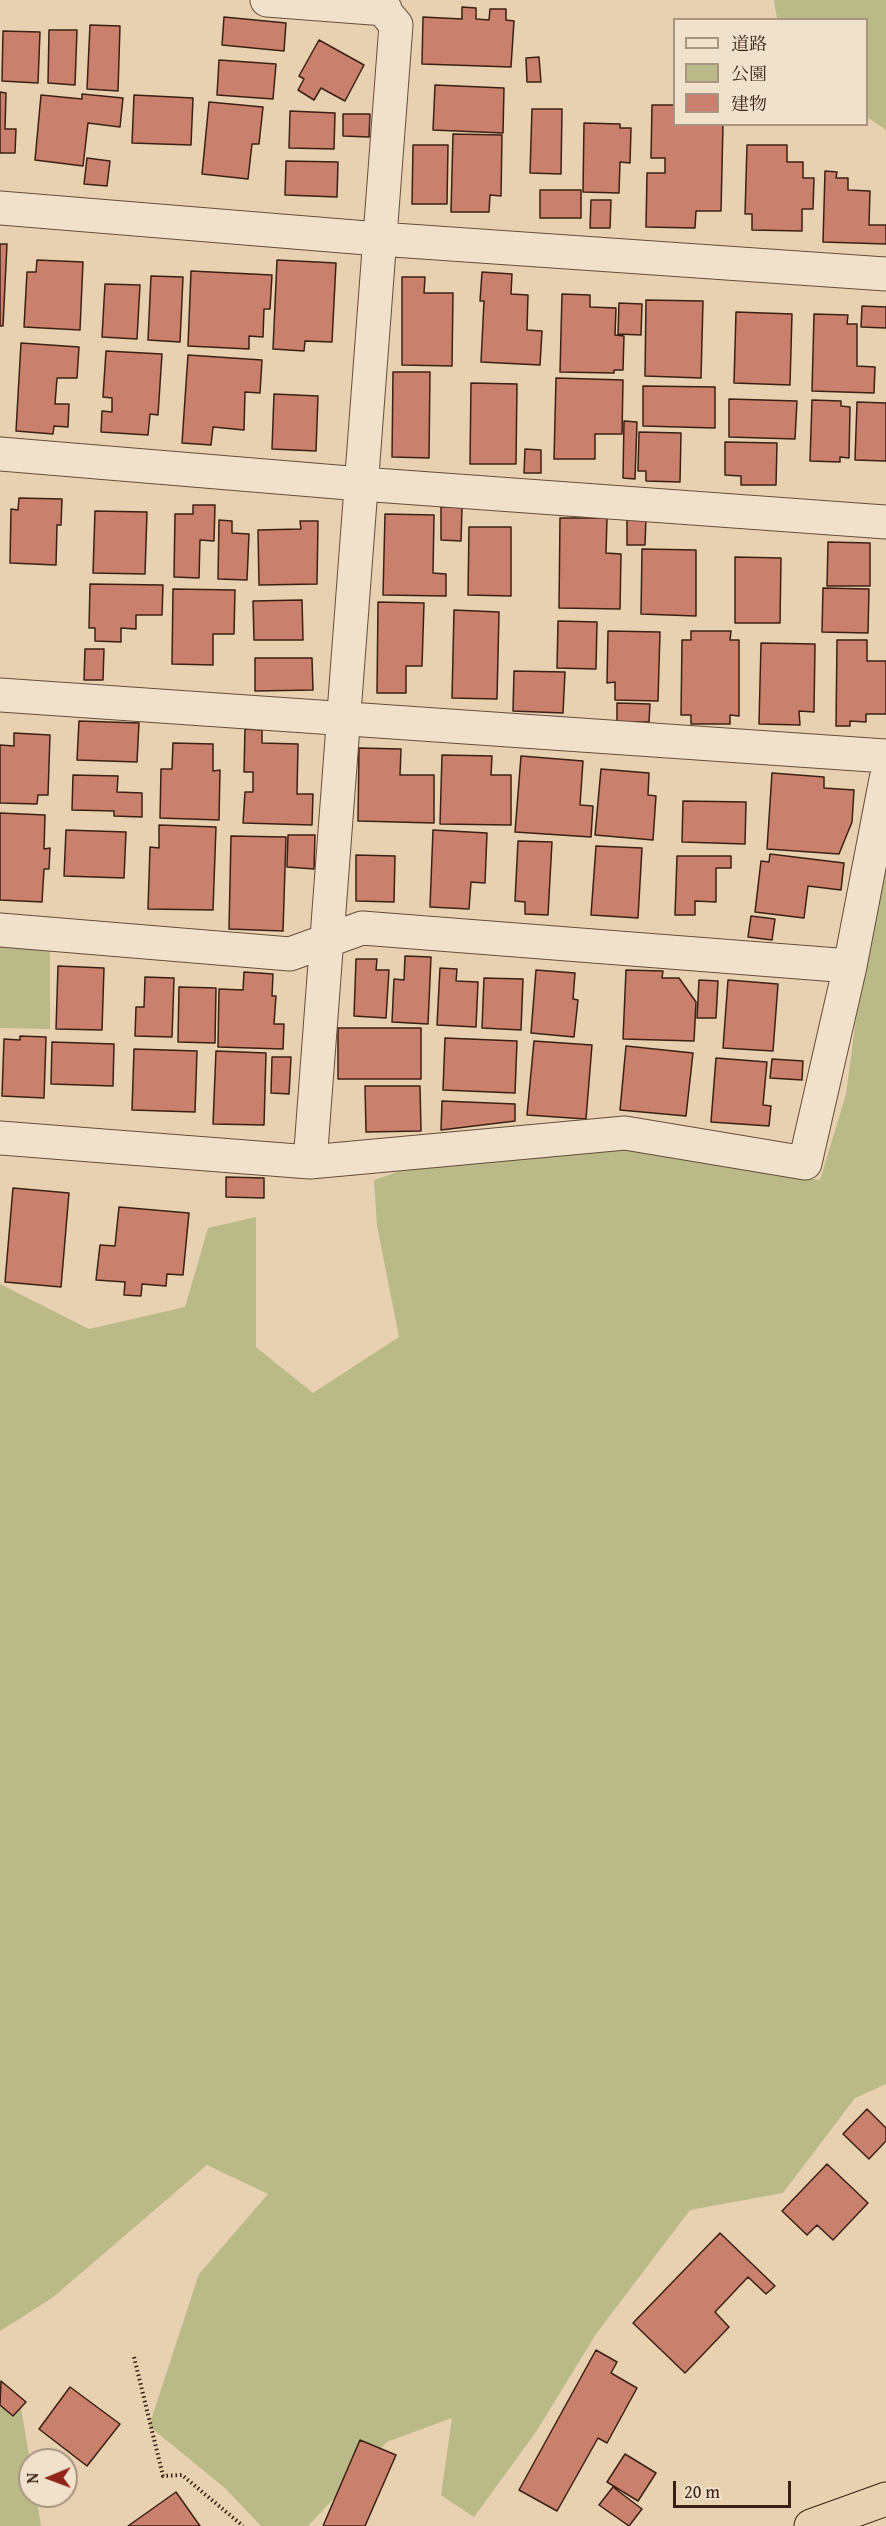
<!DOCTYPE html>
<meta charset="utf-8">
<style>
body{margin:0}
#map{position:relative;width:886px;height:2526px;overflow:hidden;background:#e8d1b0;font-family:"Gentium Book Plus","Noto Serif JP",serif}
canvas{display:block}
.legend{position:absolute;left:673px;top:18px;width:195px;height:108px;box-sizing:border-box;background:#f0e1cc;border:2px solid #a89483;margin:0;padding:8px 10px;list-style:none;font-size:18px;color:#3c2016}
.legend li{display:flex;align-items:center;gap:12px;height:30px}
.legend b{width:30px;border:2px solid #a89483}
.north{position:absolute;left:18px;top:2448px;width:60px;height:60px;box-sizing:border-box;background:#f0e1cc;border:2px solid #a89483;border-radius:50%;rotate:269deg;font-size:16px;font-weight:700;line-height:24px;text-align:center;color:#3c2016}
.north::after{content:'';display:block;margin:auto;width:21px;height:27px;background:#8f2418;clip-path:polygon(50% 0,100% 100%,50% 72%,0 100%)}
.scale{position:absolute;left:673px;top:2481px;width:118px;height:27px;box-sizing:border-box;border:3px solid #3c2016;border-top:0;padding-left:8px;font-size:18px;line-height:21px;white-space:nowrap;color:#3c2016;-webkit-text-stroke:4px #f0e1cc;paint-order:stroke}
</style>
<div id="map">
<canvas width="886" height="2526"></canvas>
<ul class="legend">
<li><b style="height:8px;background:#f0e1cc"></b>道路</li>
<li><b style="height:16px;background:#baba88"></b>公園</li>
<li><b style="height:16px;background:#c9806d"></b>建物</li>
</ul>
<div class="north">N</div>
<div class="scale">20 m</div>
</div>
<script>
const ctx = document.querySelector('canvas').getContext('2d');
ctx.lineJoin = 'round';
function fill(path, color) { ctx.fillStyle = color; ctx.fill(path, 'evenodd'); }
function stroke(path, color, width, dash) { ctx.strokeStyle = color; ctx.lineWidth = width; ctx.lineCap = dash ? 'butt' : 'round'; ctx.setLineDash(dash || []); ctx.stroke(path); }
fill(new Path2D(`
 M 774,0 L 886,0 L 886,130 L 867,117 L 866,20 L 777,19 Z
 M 886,853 L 886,2084 L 855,2098 L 783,2193 L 690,2210 L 596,2334 L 536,2432 L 474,2517 L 441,2495 L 452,2418 L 387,2442 L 308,2526 L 261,2526 L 225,2488 L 149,2426 L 199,2274 L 268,2194 L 207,2165 L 52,2298 L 0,2331 L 0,1284 L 89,1329 L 185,1307 L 208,1228 L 256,1217 L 256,1347 L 313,1393 L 399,1337 L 377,1226 L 374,1180 L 403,1170 L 630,1148 L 820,1180 L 846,1094 L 868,928 Z
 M 0,946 L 50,947 L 50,1029 L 0,1028 Z
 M 0,2380 L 21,2408 L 30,2461 L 30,2496 L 36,2496 L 41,2526 L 0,2526 Z`), '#baba88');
const building = new Path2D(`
 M 462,7 L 476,8 L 476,19 L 489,20 L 490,9 L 506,9 L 506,20 L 514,21 L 511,67 L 422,64 L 423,17 L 462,19 Z
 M 224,17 L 286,23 L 284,51 L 222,45 Z
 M 90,25 L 120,26 L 118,91 L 87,89 Z
 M 49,30 L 77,30 L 75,85 L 48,83 Z
 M 3,31 L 40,32 L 38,83 L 2,81 Z
 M 319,40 L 364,65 L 345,101 L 321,88 L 314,100 L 298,90 L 304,79 L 299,76 Z
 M 539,57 L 541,82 L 527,82 L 526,58 Z
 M 219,60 L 276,64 L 273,99 L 217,95 Z
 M 435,85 L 504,88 L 503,133 L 433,130 Z
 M 0,92 L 6,93 L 5,129 L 16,129 L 15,153 L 0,153 Z
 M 82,94 L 123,98 L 120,127 L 88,123 L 83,166 L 35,160 L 41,95 L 82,99 Z
 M 134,95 L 193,98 L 191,145 L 132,143 Z
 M 209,102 L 263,107 L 259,144 L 252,144 L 248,179 L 202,174 Z
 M 652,105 L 674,105 L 674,124 L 723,124 L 721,211 L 696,211 L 695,228 L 646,227 L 647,173 L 665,173 L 665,158 L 651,158 Z
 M 532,109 L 562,109 L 561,174 L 530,173 Z
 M 290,111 L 335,113 L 334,149 L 289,148 Z
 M 343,114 L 370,114 L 369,137 L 343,136 Z
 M 584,123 L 620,124 L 620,128 L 631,128 L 630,163 L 620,162 L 619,193 L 583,192 Z
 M 453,134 L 502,135 L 501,196 L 490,195 L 489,212 L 451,212 Z
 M 413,145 L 448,145 L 447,204 L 412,204 Z
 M 747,145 L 787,145 L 787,162 L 803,162 L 803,178 L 814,178 L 813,209 L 802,209 L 802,231 L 752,230 L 752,214 L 745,214 Z
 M 87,158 L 110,161 L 107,186 L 84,184 Z
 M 286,161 L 338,162 L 337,197 L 285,195 Z
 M 825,171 L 837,172 L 836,178 L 848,178 L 848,190 L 870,191 L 869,225 L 886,225 L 886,244 L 823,242 Z
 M 540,190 L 581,190 L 581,218 L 540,218 Z
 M 591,200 L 611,200 L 610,228 L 590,228 Z
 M 0,244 L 7,244 L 3,326 L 0,326 Z
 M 37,260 L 83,262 L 80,330 L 24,327 L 27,272 L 36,272 Z
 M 277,260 L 336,263 L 332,342 L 305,341 L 304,351 L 273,349 Z
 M 191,271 L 272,275 L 270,309 L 264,309 L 263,337 L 249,336 L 249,349 L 188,346 Z
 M 482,272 L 512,274 L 511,294 L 528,295 L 527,330 L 542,331 L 540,365 L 481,362 L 484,301 L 480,301 Z
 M 151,276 L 183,277 L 180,342 L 148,340 Z
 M 402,277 L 425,277 L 424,293 L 453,293 L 452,366 L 402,365 Z
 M 105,284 L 140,285 L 137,339 L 102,337 Z
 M 562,294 L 590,295 L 590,307 L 616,308 L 615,335 L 624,336 L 623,370 L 614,370 L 614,373 L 560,372 Z
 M 646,300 L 703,301 L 701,378 L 645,376 Z
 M 619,303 L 642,304 L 641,335 L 618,334 Z
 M 862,306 L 886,307 L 886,328 L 861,327 Z
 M 736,312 L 792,314 L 790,385 L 734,383 Z
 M 814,314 L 848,315 L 847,324 L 857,324 L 857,366 L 875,367 L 874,393 L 812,391 Z
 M 21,343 L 79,347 L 77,378 L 57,378 L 55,404 L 69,404 L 68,427 L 54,426 L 53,434 L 16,431 Z
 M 106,351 L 162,354 L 158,415 L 150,414 L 148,435 L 101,432 L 102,411 L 112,412 L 112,398 L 103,397 Z
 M 188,355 L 262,360 L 260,393 L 245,392 L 244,430 L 213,427 L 211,445 L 182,443 Z
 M 393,372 L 430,372 L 429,458 L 392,457 Z
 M 556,378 L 623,380 L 622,434 L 595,434 L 595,459 L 554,459 Z
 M 471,383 L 517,384 L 516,464 L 470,464 Z
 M 643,386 L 715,387 L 715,428 L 643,426 Z
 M 274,394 L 318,396 L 316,451 L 272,449 Z
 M 729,399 L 797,401 L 795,439 L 729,437 Z
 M 812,400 L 841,401 L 841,406 L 850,407 L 849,458 L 840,457 L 840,462 L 810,461 Z
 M 857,402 L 886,403 L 886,461 L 855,460 Z
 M 624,421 L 637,422 L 635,479 L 623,478 Z
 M 639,432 L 681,433 L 680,482 L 646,481 L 646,471 L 638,471 Z
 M 725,442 L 777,443 L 776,485 L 741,485 L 741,476 L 725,475 Z
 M 525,449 L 541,450 L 541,473 L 524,473 Z
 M 19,498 L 62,499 L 61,525 L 57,525 L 56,565 L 10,563 L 11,509 L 18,510 Z
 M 193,505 L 215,505 L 214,541 L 200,540 L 199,578 L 174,577 L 175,514 L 193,514 Z
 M 441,507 L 462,507 L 461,541 L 441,540 Z
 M 95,511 L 147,512 L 145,574 L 93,573 Z
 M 385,514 L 434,515 L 433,573 L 446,574 L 446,596 L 383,595 Z
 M 627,517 L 646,517 L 645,545 L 627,545 Z
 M 560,518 L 607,518 L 606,553 L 621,554 L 620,609 L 559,608 Z
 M 219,520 L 232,521 L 232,533 L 249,534 L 247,580 L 218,579 Z
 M 300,521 L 318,521 L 317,584 L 259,585 L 258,530 L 301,529 Z
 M 469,527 L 511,527 L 511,596 L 468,595 Z
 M 828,542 L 870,543 L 870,586 L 827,586 Z
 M 642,549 L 696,550 L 696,616 L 641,614 Z
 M 735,557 L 781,558 L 780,623 L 735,623 Z
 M 90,584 L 163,585 L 162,615 L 136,615 L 136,629 L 121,628 L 121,642 L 95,641 L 95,628 L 89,628 Z
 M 823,588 L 869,589 L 868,633 L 822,632 Z
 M 173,589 L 235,590 L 234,634 L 213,634 L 213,665 L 172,664 Z
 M 302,600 L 303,640 L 254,640 L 253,601 Z
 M 378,602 L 424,603 L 422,666 L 406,666 L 406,693 L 377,693 Z
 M 454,610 L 499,612 L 497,699 L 452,698 Z
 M 558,621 L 597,622 L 596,669 L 557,668 Z
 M 608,631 L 660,632 L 658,701 L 615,700 L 615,682 L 607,683 Z
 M 691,631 L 731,631 L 730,640 L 739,640 L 739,716 L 730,715 L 730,724 L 691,724 L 691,715 L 681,715 L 682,640 L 691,640 Z
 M 837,640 L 867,640 L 867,661 L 886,661 L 886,714 L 866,714 L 866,722 L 850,721 L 850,726 L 836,726 Z
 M 761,643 L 815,644 L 814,712 L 799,711 L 800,725 L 759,724 Z
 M 85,649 L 104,649 L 103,680 L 84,680 Z
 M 255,658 L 312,658 L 313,690 L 255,691 Z
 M 514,671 L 565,672 L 563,713 L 513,711 Z
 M 617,703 L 650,704 L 649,722 L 617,722 Z
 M 79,721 L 139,723 L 137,762 L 77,760 Z
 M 245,729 L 262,730 L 262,743 L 298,744 L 297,794 L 313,794 L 312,825 L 243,823 L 245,792 L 253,792 L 253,772 L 244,772 Z
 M 14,733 L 50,735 L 48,795 L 38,795 L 37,804 L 0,803 L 0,745 L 14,746 Z
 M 173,743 L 213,744 L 213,771 L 220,770 L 219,820 L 160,818 L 161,769 L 172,769 Z
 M 359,748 L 401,749 L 400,775 L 434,775 L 434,823 L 358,821 Z
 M 442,755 L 492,756 L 491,775 L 511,775 L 511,825 L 440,824 Z
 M 521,756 L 583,761 L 580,805 L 593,806 L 591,837 L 515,832 Z
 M 601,769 L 649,773 L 648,795 L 656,796 L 653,840 L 595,835 Z
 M 772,773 L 824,777 L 824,788 L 854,790 L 852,822 L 839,854 L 767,849 Z
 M 73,775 L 118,776 L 117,792 L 142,793 L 142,817 L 114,816 L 114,811 L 72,810 Z
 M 683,801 L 746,802 L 745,844 L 682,842 Z
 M 0,813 L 45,815 L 44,849 L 50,848 L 49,869 L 44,869 L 42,902 L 0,900 Z
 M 159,825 L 216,827 L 213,910 L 148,909 L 150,847 L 159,848 Z
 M 66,830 L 126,832 L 124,878 L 64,876 Z
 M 433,830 L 487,833 L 485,883 L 471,882 L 469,909 L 430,907 Z
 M 288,835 L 315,835 L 314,869 L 287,867 Z
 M 231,836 L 286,837 L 283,931 L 229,929 Z
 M 518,841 L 552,842 L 548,915 L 525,914 L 525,902 L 515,901 Z
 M 596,846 L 642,848 L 638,918 L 591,915 Z
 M 770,854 L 844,863 L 841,890 L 808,886 L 804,918 L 755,912 L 761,861 L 769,862 Z
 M 356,855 L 395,856 L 394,902 L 356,901 Z
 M 677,856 L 731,856 L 731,868 L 716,868 L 716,902 L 695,901 L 695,915 L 675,915 Z
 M 751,916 L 775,919 L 772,940 L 748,937 Z
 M 405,956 L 431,957 L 428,1024 L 392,1022 L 394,979 L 404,980 Z
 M 356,959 L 377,959 L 376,970 L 389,970 L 386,1018 L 354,1016 Z
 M 58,966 L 104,968 L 102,1030 L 56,1029 Z
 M 440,968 L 457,969 L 456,981 L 478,982 L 476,1027 L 437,1025 Z
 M 536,970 L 575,973 L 573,999 L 578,1000 L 574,1037 L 531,1033 Z
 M 626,970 L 663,971 L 662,978 L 679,978 L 696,1002 L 694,1041 L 623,1039 Z
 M 244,972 L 273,974 L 272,996 L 276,996 L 274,1024 L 284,1024 L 283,1049 L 218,1047 L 219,989 L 243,990 Z
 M 145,977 L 174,978 L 172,1037 L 135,1036 L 136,1007 L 144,1007 Z
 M 484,978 L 523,979 L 521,1030 L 482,1028 Z
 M 699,980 L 718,981 L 716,1018 L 697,1018 Z
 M 728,980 L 778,984 L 773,1051 L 723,1048 Z
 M 179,987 L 216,988 L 215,1043 L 178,1042 Z
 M 338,1028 L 421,1028 L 421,1079 L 338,1079 Z
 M 20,1036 L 46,1037 L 44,1098 L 2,1096 L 4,1039 L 20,1040 Z
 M 445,1038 L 517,1041 L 515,1093 L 443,1090 Z
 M 534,1041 L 592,1045 L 586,1119 L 527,1115 Z
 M 52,1042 L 114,1044 L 113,1086 L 51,1084 Z
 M 626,1046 L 693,1053 L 686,1116 L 620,1110 Z
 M 134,1049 L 197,1051 L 195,1112 L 132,1110 Z
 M 216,1051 L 266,1053 L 264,1125 L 213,1124 Z
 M 272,1057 L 291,1057 L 289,1094 L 271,1093 Z
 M 716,1058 L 767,1062 L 763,1105 L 771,1106 L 769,1126 L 711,1122 Z
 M 772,1059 L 803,1061 L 802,1080 L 770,1078 Z
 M 365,1086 L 420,1086 L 421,1131 L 366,1132 Z
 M 442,1101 L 515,1104 L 515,1121 L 441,1130 Z
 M 226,1177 L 264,1178 L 264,1198 L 226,1197 Z
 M 13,1188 L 69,1193 L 61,1287 L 5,1282 Z
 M 119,1207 L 189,1213 L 183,1275 L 167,1274 L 166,1286 L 142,1284 L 141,1296 L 124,1295 L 125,1282 L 96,1280 L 100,1245 L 115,1246 Z
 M 867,2109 L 886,2128 L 886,2141 L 869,2159 L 843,2134 Z
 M 827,2164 L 868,2203 L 833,2240 L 817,2225 L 807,2235 L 782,2211 Z
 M 720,2233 L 775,2286 L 766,2294 L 748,2277 L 715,2312 L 729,2327 L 685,2373 L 633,2323 Z
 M 596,2350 L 617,2362 L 611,2373 L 637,2388 L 607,2443 L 598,2438 L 557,2511 L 519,2490 Z
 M 1,2381 L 26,2402 L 13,2416 L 0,2405 Z
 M 70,2387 L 120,2424 L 87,2466 L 39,2429 Z
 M 360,2440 L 396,2455 L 365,2526 L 323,2526 Z
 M 625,2454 L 656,2473 L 638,2501 L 607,2482 Z
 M 613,2487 L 642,2509 L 629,2526 L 599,2505 Z
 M 176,2492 L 200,2526 L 128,2526 Z`);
fill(building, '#c9806d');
stroke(building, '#3c2016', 1.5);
const street = new Path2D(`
 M 267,0 L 385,9
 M 0,208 L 379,239 L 886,274
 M 0,454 L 361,484 L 886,522
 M 0,695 L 886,756
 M 0,930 L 290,954 L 362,928 L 850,966
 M 0,1138 L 310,1162 L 625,1133 L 805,1163 L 850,966 L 886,779
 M 310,1162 L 396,25 L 375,0`);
const highway = new Path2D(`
 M 811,2526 L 886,2499`);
stroke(street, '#674c3c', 35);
stroke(highway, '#3c2016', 35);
stroke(new Path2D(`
 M 134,2357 L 163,2476 L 182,2475 L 243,2526`), '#3c2016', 4, [1.5, 3]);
stroke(street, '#f0e1cc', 33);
stroke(highway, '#e8d1b0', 33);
</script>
